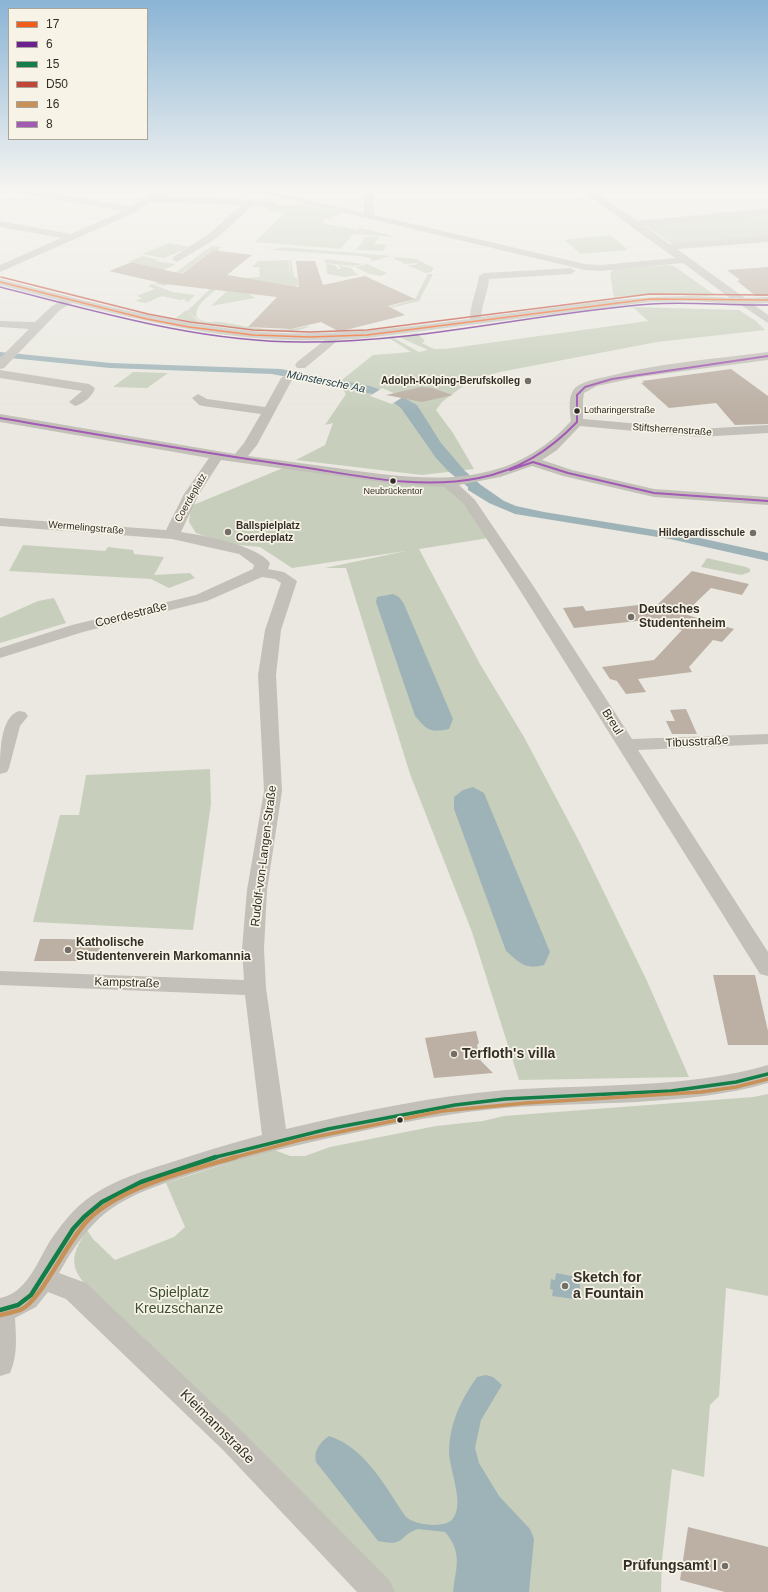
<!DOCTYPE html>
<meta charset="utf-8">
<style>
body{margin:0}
#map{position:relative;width:768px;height:1592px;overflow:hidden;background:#eae8e0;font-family:Helvetica,sans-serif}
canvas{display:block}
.legend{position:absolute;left:8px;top:8px;width:140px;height:132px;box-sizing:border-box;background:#f7f3e7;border:1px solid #a9a49b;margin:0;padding:5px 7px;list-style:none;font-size:12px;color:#332e28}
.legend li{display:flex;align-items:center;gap:8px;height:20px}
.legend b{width:20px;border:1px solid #a9a49b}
</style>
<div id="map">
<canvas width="768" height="1592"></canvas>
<ul class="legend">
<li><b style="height:5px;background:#f25c19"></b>17</li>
<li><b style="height:5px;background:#6d2190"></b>6</li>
<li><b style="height:5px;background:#137e48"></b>15</li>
<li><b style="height:5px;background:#c14635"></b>D50</li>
<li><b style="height:5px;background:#c89157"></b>16</li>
<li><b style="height:5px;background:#a25ab4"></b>8</li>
</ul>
</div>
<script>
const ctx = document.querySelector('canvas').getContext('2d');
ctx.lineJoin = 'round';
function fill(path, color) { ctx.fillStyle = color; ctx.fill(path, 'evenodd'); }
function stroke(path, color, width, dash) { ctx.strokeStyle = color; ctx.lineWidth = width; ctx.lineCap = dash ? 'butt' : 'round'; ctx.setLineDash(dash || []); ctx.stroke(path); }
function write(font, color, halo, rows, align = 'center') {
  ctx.font = font + ' Helvetica,sans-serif'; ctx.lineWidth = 3.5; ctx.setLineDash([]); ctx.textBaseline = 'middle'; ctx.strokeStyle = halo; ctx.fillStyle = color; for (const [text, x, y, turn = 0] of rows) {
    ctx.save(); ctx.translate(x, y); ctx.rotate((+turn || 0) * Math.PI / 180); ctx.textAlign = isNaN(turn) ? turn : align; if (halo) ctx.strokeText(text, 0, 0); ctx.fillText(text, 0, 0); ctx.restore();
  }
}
fill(new Path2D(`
 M 303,204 L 343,213 L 325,219 L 322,223 L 356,230 L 360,228 L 394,236 L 393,237 L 353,234 L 341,249 L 255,242 L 285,212 L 267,210 L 270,206 Z
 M 768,212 L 768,237 L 676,244 L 669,242 L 647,227 L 650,224 Z
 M 610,235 L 628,250 L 581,254 L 564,240 Z
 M 366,237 L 379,237 L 374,244 L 387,245 L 383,251 L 356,250 Z
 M 169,243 L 190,247 L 164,258 L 142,254 Z
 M 211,246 L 221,247 L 217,251 L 213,250 L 165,286 L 154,284 L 171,276 Z
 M 284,247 L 391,256 L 370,262 L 372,259 L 361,256 L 270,250 Z
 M 143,256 L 158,260 L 156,261 L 176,264 L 164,270 L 129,261 Z
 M 395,257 L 416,259 L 434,268 L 431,272 L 426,273 L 407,265 L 416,265 L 418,263 L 405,264 L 393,258 Z
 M 325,259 L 364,264 L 353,266 L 325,263 Z
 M 288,260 L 291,278 L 289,260 L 291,260 L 294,277 L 297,278 L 298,284 L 301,285 L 294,286 L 241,278 L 260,277 L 259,267 L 252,267 L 258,261 Z
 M 326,264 L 335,265 L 338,269 L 341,269 L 338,265 L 351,268 L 358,275 L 344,277 L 327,274 Z
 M 367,264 L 387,273 L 381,276 L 371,274 L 348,278 L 370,274 L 355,267 Z
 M 668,265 L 674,266 L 715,295 L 703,296 L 659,294 L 614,297 L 610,274 L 613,269 Z
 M 428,274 L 433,274 L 419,301 L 377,311 L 415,299 Z
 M 152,284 L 172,292 L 195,295 L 188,302 L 185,301 L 187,299 L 180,300 L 162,296 L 146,303 L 135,301 L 142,298 L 137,296 L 139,295 L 155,289 L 148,286 Z
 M 210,289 L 217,289 C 209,296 193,306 197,318 C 205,324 212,321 221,322 C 252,327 275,334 307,326 L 309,327 L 292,332 L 248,330 L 202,323 L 187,311 Z
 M 227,291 L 245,291 L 255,298 L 211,306 Z
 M 633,307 L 739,310 L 756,321 L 765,330 L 657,342 L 500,372 L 471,380 L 442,402 L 436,410 L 453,433 L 474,469 L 422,475 L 296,460 L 325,445 L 333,423 L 325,425 L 346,394 L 338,383 L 373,355 L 411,352 L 389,338 L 392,337 L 419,352 L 428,350 L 399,337 L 417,333 L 425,341 L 422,343 L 434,349 L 445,349 L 648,321 Z
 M 186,310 L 201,324 L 176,318 Z
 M 133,372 L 168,373 L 147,388 L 113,387 Z
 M 283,468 L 451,487 L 484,529 L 489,538 L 419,549 L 480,664 L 524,737 L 580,843 L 647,981 L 689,1077 L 519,1080 L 472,932 L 410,774 L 346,568 L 325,568 L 406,551 L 292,568 L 260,547 L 227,544 L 196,533 L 189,522 L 191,506 Z
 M 23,545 L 105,551 L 108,547 L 133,550 L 134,554 L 164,557 L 154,575 L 190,573 L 195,578 L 169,588 L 151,579 L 9,571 Z
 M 707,558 L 746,567 L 750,569 L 750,572 L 741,575 L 701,567 Z
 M 54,598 L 66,623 L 0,643 L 0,618 L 38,601 Z
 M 210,769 L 211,804 L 193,930 L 33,922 L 60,815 L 79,815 L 86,775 Z
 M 768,1094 L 768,1296 L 726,1288 L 719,1396 L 710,1405 L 704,1477 L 672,1469 L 662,1560 L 661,1592 L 392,1592 L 94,1294 C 70,1269 68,1259 87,1230 L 93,1239 L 115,1260 L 174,1237 L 185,1227 L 166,1183 L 272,1149 L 290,1156 L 305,1156 L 330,1147 L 436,1126 L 483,1121 L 504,1116 L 753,1097 Z`), '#c7cfbc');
fill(new Path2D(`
 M 0,352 L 111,363 L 281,369 L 370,386 L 406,399 L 417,405 L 441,443 L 465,471 L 481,485 L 504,501 L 516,506 L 544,512 L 686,535 L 768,553 L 768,561 L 670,539 L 515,514 L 489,503 L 468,490 L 468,487 L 449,472 L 436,458 L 401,408 L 394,403 L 373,394 L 272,374 L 110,368 L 0,357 Z
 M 393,594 L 399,597 L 404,604 L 453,719 L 449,729 C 430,733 427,730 415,716 L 376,602 L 377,597 Z
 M 473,787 L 484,793 L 550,952 L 544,965 C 525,970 520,963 506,951 L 454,809 L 454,797 L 463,790 Z
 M 556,1273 L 577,1277 L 576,1283 L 580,1284 L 579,1294 L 574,1294 L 574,1299 L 552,1296 L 553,1290 L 550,1289 L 551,1279 L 555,1280 Z
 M 486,1375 L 493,1377 L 502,1385 L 481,1420 L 475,1448 L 479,1463 L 499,1496 L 530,1529 L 534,1539 L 529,1592 L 453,1592 C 456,1567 463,1553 445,1532 L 418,1529 C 397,1536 407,1547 378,1541 L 316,1462 C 313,1451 320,1442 329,1436 C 365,1447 386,1488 406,1517 C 415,1525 447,1530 454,1517 C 464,1500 449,1470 449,1451 C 450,1422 461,1400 477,1377 Z`), '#9eb3b8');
fill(new Path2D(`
 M 382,388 L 403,397 L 392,404 L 370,396 Z`), '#eae8e0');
fill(new Path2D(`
 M 213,250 L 252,255 L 227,275 L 299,287 L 296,261 L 315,261 L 323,285 L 365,276 L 415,299 L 388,306 L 405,315 L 342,331 L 338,331 L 321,322 L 291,329 L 248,327 L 277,297 L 165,284 L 109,271 L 132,262 L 182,274 Z
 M 768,267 L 768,296 L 756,296 L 737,281 L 740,280 L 727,270 Z
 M 731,369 L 768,396 L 768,424 L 735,425 L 716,403 L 669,408 L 641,383 L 644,383 L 642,381 Z
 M 421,387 L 432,388 L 453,395 L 422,402 L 386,395 Z
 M 692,571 L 749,584 L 742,595 L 711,588 L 684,614 L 734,629 L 722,642 L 713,640 L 689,667 L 692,672 L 638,679 L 646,692 L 626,694 L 617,681 L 610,679 L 602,667 L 654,660 L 682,630 L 646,620 L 574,628 L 563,608 L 583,606 L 586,611 L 647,604 L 652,610 Z
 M 686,709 L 697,734 L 672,734 L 666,721 L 675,721 L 670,710 Z
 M 40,939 L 62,939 L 102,940 L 97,961 L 34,961 Z
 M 713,975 L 755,975 L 768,1031 L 768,1045 L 728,1045 Z
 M 476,1031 L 479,1043 L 477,1045 L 481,1061 L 493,1073 L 434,1078 L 425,1038 Z
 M 688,1527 L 768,1547 L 768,1592 L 725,1592 L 680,1580 Z`), '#bcb0a4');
fill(new Path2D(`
 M 7,189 L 30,189 L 131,207 C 145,197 155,189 172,189 L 160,196 L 272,201 L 277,204 L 272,207 L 252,206 L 217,238 L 177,262 L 172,259 L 173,257 L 209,234 L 241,205 L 150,202 L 136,212 L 0,272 L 0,265 L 61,238 L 0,227 L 0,221 L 71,234 L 123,211 L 11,192 Z
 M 244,189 L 262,189 L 364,213 L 364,189 L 374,189 L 374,215 L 585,264 L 601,265 L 675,258 L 579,189 L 590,189 L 638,221 L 768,208 L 768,214 L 645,226 L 669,244 L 768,236 L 768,242 L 677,249 L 745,298 L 768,297 L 768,303 L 753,304 L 768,315 L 768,323 L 741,305 L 695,301 L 650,302 L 367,338 L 337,340 L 335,343 L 305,368 L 297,368 L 295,365 L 297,362 L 325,340 C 238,343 155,324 72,303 L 60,310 L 4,368 L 0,369 L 0,358 L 29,329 L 0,327 L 0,321 L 35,322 L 52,306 L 61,301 L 0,285 L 0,279 C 83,300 166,323 252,331 C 325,338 397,328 470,319 C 470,304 477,291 479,276 L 484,273 L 571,268 L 576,271 L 571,274 L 489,279 C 488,292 482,304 481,317 C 564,307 647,291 730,298 L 683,263 L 601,271 L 585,270 Z
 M 768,352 L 768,360 L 639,377 L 597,386 L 584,393 L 583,400 L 583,419 L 699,429 L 768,425 L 768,433 L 699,437 L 580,426 L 557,450 L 542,460 L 572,470 L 654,489 L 768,497 L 768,505 L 654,497 L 563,476 L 532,466 L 500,477 L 459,485 L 475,500 L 532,584 L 632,739 L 768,734 L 768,744 L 638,750 L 768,952 L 768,976 L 760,974 L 516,584 L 463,503 L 444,487 L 394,484 L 221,460 L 199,494 L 181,532 C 202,535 257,545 270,563 L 268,569 L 284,572 L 297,581 L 281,630 L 276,675 L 282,791 L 267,890 L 264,949 L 266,988 L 286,1129 C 358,1112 432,1096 506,1090 C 591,1084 686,1089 768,1065 L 768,1083 C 685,1107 590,1101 504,1108 C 460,1112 419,1119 376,1128 C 315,1141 254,1154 195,1173 C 165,1183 134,1192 108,1211 C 87,1227 72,1250 59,1273 L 86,1283 L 243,1432 L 390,1581 L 395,1592 L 357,1592 L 223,1450 L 66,1299 L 48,1292 L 36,1307 L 15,1318 C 16,1337 18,1355 10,1373 L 0,1376 L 0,1298 C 27,1293 37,1262 50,1241 C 59,1228 69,1214 81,1204 C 107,1182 140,1172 172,1162 C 202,1152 232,1143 262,1135 L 245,995 L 0,985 L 0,971 L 244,980 L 242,949 L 247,890 L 264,791 L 258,675 L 265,630 L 281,583 L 275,579 L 262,577 L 207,601 L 83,632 L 0,658 L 0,648 L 72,625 L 196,595 L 253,569 L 254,565 L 239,554 L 172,539 L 0,526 L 0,518 L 166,530 L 184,494 L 209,458 L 0,422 L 0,414 L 235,454 L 244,443 L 261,414 L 203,406 L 199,405 L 192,398 L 198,394 L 207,399 L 265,407 L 281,378 L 287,374 L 293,378 L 257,445 L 248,456 C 280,460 312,465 344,469 C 428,481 508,491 571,421 C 570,411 567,395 576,387 C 584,381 596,379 605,377 C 658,363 714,359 768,352 Z
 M 0,370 L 89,384 L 95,388 C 93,396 83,404 75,406 L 69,402 L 82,391 L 0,378 Z
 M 19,711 L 25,712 L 28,716 L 20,726 L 9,768 L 7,772 L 0,774 C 0,753 0,717 19,711 Z`), '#c3c0b9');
stroke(new Path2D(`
 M 0,282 L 147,319 L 189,327 L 253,335 L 310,337 L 367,335 L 650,299 L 768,300`), '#f25c19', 1.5);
stroke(new Path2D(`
 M 0,287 C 99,312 199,342 302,342 C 420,343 534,313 651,304 C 690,301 729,306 768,305`), '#6d2190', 1.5);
stroke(new Path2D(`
 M 212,1158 L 328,1129 L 455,1105 L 505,1099 L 671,1091 L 736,1082 L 768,1074`), '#137e48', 3.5);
stroke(new Path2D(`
 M 0,1310 L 18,1305 L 31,1295 L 73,1229 L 84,1217 L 102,1202 L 141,1182 L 216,1157`), '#137e48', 4.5);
stroke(new Path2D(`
 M 1,277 L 148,314 L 190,322 L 253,330 L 310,332 L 367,330 L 650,294 L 768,295`), '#c14635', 1.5);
stroke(new Path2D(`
 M 232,1158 L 300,1140 L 442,1111 L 526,1103 L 701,1092 L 736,1087 L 768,1079`), '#c89157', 3.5);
stroke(new Path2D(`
 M 1,1315 C 7,1313 16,1312 22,1309 C 43,1298 67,1240 89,1219 C 123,1186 191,1170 236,1157`), '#c89157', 4.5);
stroke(new Path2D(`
 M 0,418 C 101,435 201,453 302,467 C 360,476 420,490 479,478 C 519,470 549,451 577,422 L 577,395 L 585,387 L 612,379 L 768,356
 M 510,470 L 533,462 L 568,473 L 654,493 L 768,501`), '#a25ab4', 2);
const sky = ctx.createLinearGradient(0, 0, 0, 412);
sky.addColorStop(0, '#8ab4d5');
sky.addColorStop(0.46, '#f6f5f1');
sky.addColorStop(1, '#f6f5f100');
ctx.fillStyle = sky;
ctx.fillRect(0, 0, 768, 412);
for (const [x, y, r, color] of [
 [528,381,4,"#736f68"],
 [577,411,3.5,"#332e28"],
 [393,481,3.5,"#332e28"],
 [228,532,4,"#736f68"],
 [753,533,4,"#736f68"],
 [631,617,4,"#736f68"],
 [68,950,4,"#736f68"],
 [454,1054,4,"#736f68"],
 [400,1120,3.5,"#332e28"],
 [565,1286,4,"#736f68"],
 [725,1566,4,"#736f68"]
]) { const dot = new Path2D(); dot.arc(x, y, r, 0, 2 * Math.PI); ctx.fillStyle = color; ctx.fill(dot); stroke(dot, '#f7f3e7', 1.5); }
write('9px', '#332e28', '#f7f3e7', [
 ["Lotharingerstraße",584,411],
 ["Neubrückentor",393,492,"center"]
], 'left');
write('bold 10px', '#332e28', '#f7f3e7', [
 ["Adolph-Kolping-Berufskolleg",520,381],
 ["Ballspielplatz",236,526,"left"],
 ["Coerdeplatz",236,538,"left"],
 ["Hildegardisschule",745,533]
], 'right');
write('10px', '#332e28', '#f7f3e7', [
 ["Stiftsherrenstraße",672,430,4],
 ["Coerdeplatz",191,498,-60],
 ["Wermelingstraße",86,528,5]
]);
write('italic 11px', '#23424f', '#f7f3e7', [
 ["Münstersche Aa",326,382,11]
]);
write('bold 12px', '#332e28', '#f7f3e7', [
 ["Deutsches",639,610],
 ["Studentenheim",639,624],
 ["Katholische",76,943],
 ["Studentenverein Markomannia",76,957]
], 'left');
write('12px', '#332e28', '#f7f3e7', [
 ["Coerdestraße",131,615,-14],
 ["Breul",612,722,58],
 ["Tibusstraße",697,742,-3],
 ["Rudolf-von-Langen-Straße",264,856,-83],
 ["Kampstraße",127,983,2]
]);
write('bold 14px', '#332e28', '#f7f3e7', [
 ["Terfloth's villa",462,1054],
 ["Sketch for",573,1278],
 ["a Fountain",573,1294],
 ["Prüfungsamt I",717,1566,"right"]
], 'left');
write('14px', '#3b4e2f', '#f7f3e7', [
 ["Spielplatz",179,1293],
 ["Kreuzschanze",179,1309]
]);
write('14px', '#332e28', '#f7f3e7', [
 ["Kleimannstraße",217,1427,45]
]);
</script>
